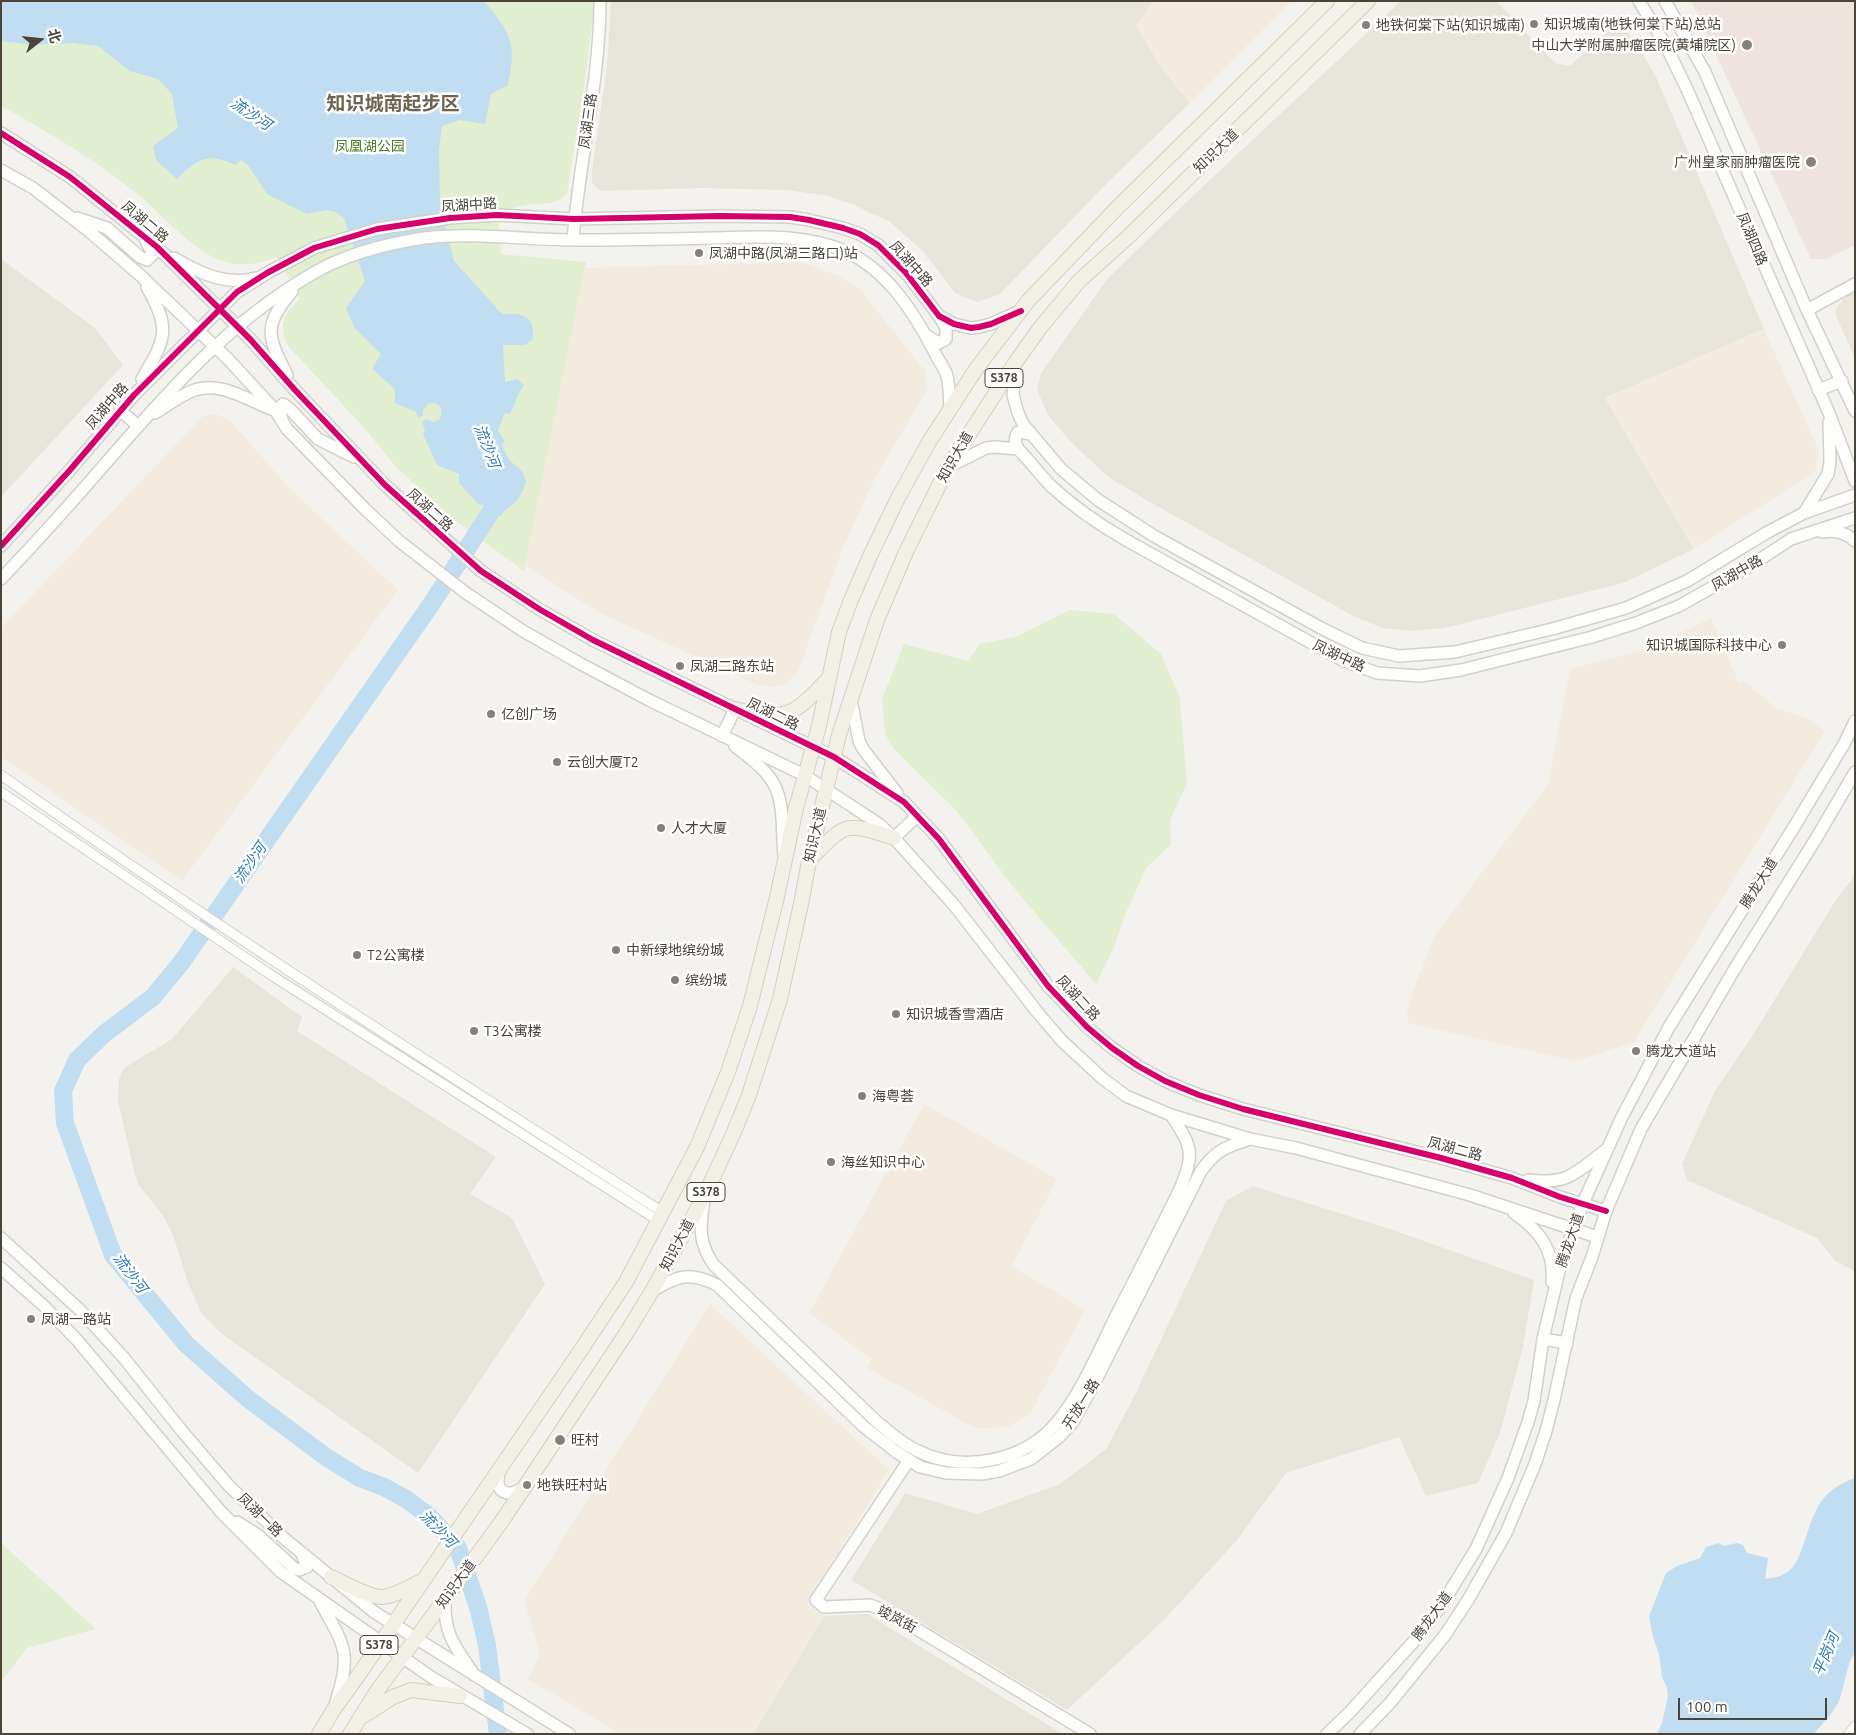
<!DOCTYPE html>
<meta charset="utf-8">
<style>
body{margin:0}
#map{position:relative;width:1856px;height:1735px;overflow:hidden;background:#f4f2ee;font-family:Ubuntu,"Noto Sans SC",sans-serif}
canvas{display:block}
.frame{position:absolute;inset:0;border:2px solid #4b4439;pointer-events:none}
.north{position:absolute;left:15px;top:15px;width:50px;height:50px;-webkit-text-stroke:4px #fff;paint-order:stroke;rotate:74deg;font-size:14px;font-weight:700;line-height:20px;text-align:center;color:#4b4439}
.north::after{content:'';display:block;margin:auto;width:18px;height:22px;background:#4b4439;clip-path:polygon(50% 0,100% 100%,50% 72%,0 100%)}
.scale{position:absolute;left:1678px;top:1698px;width:149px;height:22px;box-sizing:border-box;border:2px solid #4b4439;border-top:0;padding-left:6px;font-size:15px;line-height:18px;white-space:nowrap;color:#4b4439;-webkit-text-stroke:4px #fff;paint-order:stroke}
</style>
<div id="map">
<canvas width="1856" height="1735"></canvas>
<div class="frame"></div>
<div class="north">北</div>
<div class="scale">100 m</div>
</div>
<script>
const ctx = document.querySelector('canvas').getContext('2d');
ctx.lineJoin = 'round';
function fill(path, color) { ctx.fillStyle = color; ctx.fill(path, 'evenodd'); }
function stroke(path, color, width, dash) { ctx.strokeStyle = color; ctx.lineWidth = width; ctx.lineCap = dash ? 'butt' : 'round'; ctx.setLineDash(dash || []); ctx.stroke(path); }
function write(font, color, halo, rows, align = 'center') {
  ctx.font = font + ' Ubuntu,"Noto Sans SC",sans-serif'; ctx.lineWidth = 5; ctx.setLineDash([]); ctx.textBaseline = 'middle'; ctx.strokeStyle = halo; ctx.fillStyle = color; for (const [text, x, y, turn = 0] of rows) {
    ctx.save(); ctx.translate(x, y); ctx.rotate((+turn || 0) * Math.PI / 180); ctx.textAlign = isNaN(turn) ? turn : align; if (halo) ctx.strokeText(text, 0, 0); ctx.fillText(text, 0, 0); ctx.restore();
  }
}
fill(new Path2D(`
 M 611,1 L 1154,1 L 1136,25 L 1161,67 L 1190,103 L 1108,182 L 1000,294 L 977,302 L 955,293 L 924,252 L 890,222 L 852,204 L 824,195 L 785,190 L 703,188 L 601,191 L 592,183 L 592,170 L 607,67 Z
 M 1401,1 L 1496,1 L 1555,63 L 1570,66 L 1619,21 L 1641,51 L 1656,77 L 1764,329 L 1605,398 L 1694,549 L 1623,583 L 1445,628 L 1411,631 L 1383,628 L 1353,616 L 1148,501 L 1107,476 L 1070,441 L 1048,415 L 1037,390 L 1041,373 L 1108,278 L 1199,190 Z
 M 1,259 L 95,328 L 123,365 L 1,497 Z
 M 1855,876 L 1855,1271 L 1835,1261 L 1817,1238 L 1687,1180 L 1682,1164 L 1715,1091 L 1753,1035 L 1837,898 Z
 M 233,967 L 302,1017 L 297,1031 L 496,1157 L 470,1194 L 512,1218 L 545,1284 L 418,1473 L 222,1334 L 202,1314 L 188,1283 L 173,1235 L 164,1217 L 138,1184 L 134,1171 L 118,1101 L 119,1079 L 124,1068 L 172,1039 Z
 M 1253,1186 L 1390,1229 L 1534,1280 L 1523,1347 L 1500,1433 L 1478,1483 L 1426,1496 L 1399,1437 L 1286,1473 L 1237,1540 L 1165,1619 L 1067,1710 L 851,1580 L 905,1493 L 977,1514 L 1060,1484 L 1106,1449 L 1135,1395 L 1226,1201 Z
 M 867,1614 L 1063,1734 L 753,1734 L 824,1616 Z`), '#e7e4dc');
fill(new Path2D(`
 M 1154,1 L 1292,1 L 1190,103 L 1161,67 L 1136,25 Z
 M 801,262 L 835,274 L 859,288 L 925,371 L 927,390 L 876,476 L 843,547 L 797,674 L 786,684 L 775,687 L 756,684 L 602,614 L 525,566 L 585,268 Z
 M 1764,329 L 1819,451 L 1815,472 L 1694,549 L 1605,398 Z
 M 216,414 L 230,420 L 288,487 L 398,590 L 182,881 L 1,757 L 1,628 L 203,416 Z
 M 1711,618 L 1739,683 L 1744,681 L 1776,708 L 1807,718 L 1825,731 L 1634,1042 L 1575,1061 L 1409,1023 L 1406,1010 L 1434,937 L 1548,784 L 1570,669 L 1648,649 Z
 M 924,1104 L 1057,1179 L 1012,1266 L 1085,1310 L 1031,1412 L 1009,1427 L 975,1428 L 867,1368 L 871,1359 L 809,1313 Z
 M 710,1304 L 889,1470 L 808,1603 L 824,1616 L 753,1734 L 621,1734 L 528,1679 L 540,1653 L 524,1601 Z`), '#f3ebdf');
fill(new Path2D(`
 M 1855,292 L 1855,358 L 1836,316 L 1836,309 L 1845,297 Z`), '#eae5da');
fill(new Path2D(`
 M 1691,1 L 1855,1 L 1855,245 L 1826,259 L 1811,259 Z`), '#eee3df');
fill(new Path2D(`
 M 1,1 L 593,1 L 593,18 L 583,95 L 567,193 C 554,207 543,202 526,205 C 516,207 507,211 498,213 L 501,254 L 586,262 L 524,571 L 456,521 L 396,467 L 360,423 L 288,346 C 279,325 282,314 300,299 L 277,257 C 257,265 235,268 215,258 C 186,244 161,213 135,192 C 94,159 48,132 1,106 Z
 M 1070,610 L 1114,614 L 1161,654 L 1180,698 L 1187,784 L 1170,820 L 1171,844 L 1146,868 L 1125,915 L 1114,947 L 1096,984 L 1013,887 L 956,810 L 894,749 L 885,734 L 882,699 L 904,644 L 968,661 L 980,644 L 1015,637 Z
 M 1,1543 L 96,1629 L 27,1648 L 1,1682 Z`), '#e1eecf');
fill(new Path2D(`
 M 1,1 L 484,1 C 511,34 517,42 508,85 L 491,94 L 485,124 L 460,120 L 442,126 L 439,150 L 440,205 L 454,261 L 502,314 C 522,313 535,315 533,339 L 525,345 L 503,345 L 505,382 L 517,379 L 524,385 L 519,393 L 510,414 L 505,413 L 498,430 L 505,442 L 502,445 L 509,460 L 522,471 L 526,481 C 524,488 520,499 513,504 C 508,508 505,509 501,516 L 484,505 L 478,504 L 459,483 L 459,474 L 437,465 L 423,434 L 425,430 L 422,422 L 426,419 L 433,422 L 439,420 C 445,410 440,402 429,403 L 423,410 L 423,415 L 419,418 L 416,412 L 395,403 L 395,389 L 372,369 L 381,354 L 354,327 L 346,308 L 365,281 L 344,218 L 336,212 L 326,210 L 307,214 L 267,194 L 248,165 L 241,160 L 235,165 C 208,151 196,160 177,179 L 156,160 L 153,146 L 178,128 L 172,94 L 158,79 L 130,71 L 98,46 L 72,43 L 33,45 L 1,41 Z
 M 1855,1478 L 1855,1652 C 1846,1666 1845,1683 1840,1698 C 1837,1709 1821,1725 1814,1734 L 1657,1734 L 1662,1723 L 1668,1697 L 1667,1688 L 1662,1677 L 1659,1654 L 1653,1637 L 1649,1616 L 1666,1573 L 1677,1566 L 1700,1558 L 1706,1547 L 1719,1543 L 1724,1546 L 1737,1543 L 1743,1545 L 1747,1553 L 1768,1558 L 1765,1579 C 1771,1578 1780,1577 1784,1574 C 1794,1569 1798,1559 1802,1549 C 1814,1515 1816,1492 1855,1478 Z`), '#c0ddf1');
stroke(new Path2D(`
 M 497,488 L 492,510 L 432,603 L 181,963 L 153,997 L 104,1034 L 77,1060 L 63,1091 L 65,1123 L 113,1255 L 186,1344 L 247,1398 L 326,1457 L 360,1478 L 384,1487 L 406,1499 L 430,1517 L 458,1548 L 478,1607 L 487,1645 L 498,1734`), '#c0ddf1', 18);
const minor = new Path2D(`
 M 1,775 C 217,928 441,1070 664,1213
 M 1,792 L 271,975 L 659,1221
 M 1849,1734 L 1855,1726`);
const tertiary = new Path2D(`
 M 1639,1 L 1664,42 L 1686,87 L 1829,413 L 1855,481
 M 1665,1 L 1705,72 L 1807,310 L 1855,411
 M 1,133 L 70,177 L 157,247 L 250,339 L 295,390 L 385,485 L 481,571 L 539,609 L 593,640 L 834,757 L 904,802 L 939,839 L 1048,986 L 1087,1027 L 1112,1048 L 1138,1066 L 1165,1081 L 1199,1095 L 1243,1109 L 1441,1158 L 1512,1178 L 1560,1197 L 1606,1211
 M 1,170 L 33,188 L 90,232 L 141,276 L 228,359 L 275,410 L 287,429 L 365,509 L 399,541 L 466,593 L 523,631 L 581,664 L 649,700 L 804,775 L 879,824 L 894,838 L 954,905 L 1038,1013 L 1062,1041 L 1102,1078 L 1126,1096 L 1171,1115 L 1250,1139 L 1296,1148 L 1470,1195 L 1597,1237
 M 77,218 L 107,228 L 140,257 L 147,260 L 153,254 L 146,241
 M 573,240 C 579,160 600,81 600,1
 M 174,258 C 199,273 226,286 256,278
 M 1807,310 L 1855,284
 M 927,336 L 939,343 L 946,339 L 946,328 L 939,316
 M 1015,363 L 1013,395 L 1018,413 L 1023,424 L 1061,469 L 1098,500 L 1154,536 L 1321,628 L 1362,648 L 1399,656 L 1455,652 L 1552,629 L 1626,608 L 1687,581 L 1766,533 L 1804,513 L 1855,495
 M 287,375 C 267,335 263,327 292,291
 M 142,379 C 166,338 171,330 147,287
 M 1818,390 L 1842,381
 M 120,410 L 138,426
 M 155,413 C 167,406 179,396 192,391 C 219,380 246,399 271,409
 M 282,419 L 279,409 L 283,404 L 290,409 L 318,439 L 354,457
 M 1018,449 C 1015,442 1014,439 1018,432 L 1031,434
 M 948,467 L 986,448 L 995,447 L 1018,449 C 1030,461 1040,475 1052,487 C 1075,508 1100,525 1126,540 L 1342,660 L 1377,673 L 1420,676 L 1461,670 L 1592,637 L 1636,623 L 1679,606 L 1750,566 L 1791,539 L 1855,518
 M 1804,513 L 1828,474 L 1830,462 L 1829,422
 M 1822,532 C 1834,530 1846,533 1855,541
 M 1,546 L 70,470 L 134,395 L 237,292 L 267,273 L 314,248 L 377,229 L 450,218 L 497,215 L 574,219 L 720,216 L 790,217 L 809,220 L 843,228 L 860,234 L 878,245 L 906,273 L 939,316 L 954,324 L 971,328 L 979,327 L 991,324 L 1020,311
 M 1,579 C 39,539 76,498 112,456 C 172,387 232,320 312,274 C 345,254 385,244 424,238 C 475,232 526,240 577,240 C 622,240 668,239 713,238 C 757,237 805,233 847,252 C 888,271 915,314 935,353 C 938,360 943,366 946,373 C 950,384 949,397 950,408
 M 851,700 L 859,741 L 863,749 L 897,793
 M 722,736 L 735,709
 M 735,746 C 747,756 761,765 770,778 C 786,799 781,830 784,855
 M 894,838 L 917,816
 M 1528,1180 C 1570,1185 1576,1172 1607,1149
 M 704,1200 C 700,1226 698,1241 713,1264 L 876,1421 C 889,1432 901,1443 916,1450 C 962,1474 1025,1462 1058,1421 C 1082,1391 1098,1353 1115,1318 C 1137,1275 1159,1232 1180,1189 C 1195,1152 1192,1147 1171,1115
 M 1514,1213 C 1539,1230 1555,1250 1552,1282
 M 1,1238 L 80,1310 L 124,1358 L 182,1431 L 229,1486 L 286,1540 L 374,1612 L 569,1734
 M 1,1268 L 45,1307 L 77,1340 L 221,1512 L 281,1572 L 431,1677 L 527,1734
 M 652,1291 C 677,1276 689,1271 717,1285 L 863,1426 L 895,1451 L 920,1467 L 946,1473 L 982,1474 L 999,1471 L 1031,1459 L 1059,1437 L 1073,1422 L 1095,1382 L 1201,1171 C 1217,1149 1226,1147 1250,1139
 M 1543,1339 L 1567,1343
 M 909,1460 L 816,1600 L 824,1607 L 870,1605 L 887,1611 L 1090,1734
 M 500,1470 C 496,1482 497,1494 512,1493 L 523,1488
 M 237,1522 L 259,1536 L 295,1569 L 299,1570 L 307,1567 L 302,1554
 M 445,1599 C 444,1637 455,1645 474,1675
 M 320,1601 C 328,1618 342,1636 344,1655 C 346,1672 339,1690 335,1706
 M 1327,1734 L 1350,1712 L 1414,1641 L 1439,1609 L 1476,1549 L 1508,1478 L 1528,1422 L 1534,1401 L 1543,1339 L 1561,1263 L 1583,1203 L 1593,1181 L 1621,1119 L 1669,1027 L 1794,827 L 1844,744 L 1855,721
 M 1360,1734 L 1390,1703 L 1445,1635 L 1468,1600 L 1506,1533 L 1535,1464 L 1546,1431 L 1554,1400 L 1576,1298 L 1592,1257 L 1606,1211 L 1641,1129 L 1734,970 L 1817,837 L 1855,772`);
const primary = new Path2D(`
 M 735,709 C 786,721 792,717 827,680
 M 809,860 C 847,823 842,821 894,838
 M 502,1521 L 627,1332 L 652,1291 L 706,1193 L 734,1132 L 749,1095 L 780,999 L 801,904 L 809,861 L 839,735 L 877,620 L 906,552 L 948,467 L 1015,363 L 1040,328 L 1079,281 L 1128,237 L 1368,1
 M 331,1577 C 345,1583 368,1597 382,1597 C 396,1596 410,1586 422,1581
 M 365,1715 L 393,1697 L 411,1690 L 460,1696
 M 319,1734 L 334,1709 L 360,1673 L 577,1356 L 626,1282 L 697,1147 L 728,1072 L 750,1006 L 777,897 L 796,808 L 819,726 L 839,632 L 851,600 L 870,556 L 898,498 L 929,442 L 976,369 L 1028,301 L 1117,208 L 1327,1
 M 350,1734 L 377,1691 L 445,1599`);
stroke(minor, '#d2d0cb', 11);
stroke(tertiary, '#d2d0cb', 14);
stroke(primary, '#d6cebb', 16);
stroke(minor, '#fdfdfc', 9);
stroke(tertiary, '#fdfdfc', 11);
stroke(primary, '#f2efe6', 14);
const primaryBridge = new Path2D(`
 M 445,1599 L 502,1521`);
stroke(primaryBridge, '#d6cebb', 16, []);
stroke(primaryBridge, '#f2efe6', 14);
stroke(new Path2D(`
 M 1,133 L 70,177 L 157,247 L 250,339 L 295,390 L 385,485 L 481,571 L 539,609 L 593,640 L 834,757 L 904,802 L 939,839 L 1048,986 L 1087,1027 L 1112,1048 L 1138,1066 L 1165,1081 L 1199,1095 L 1243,1109 L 1441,1158 L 1512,1178 L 1560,1197 L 1606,1211
 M 1,546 L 70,470 L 134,395 L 237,292 L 267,273 L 314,248 L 377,229 L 450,218 L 497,215 L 574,219 L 720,216 L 790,217 L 809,220 L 843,228 L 860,234 L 878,245 L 906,273 L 939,316 L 954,324 L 971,328 L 979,327 L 991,324 L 1021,311`), '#d6006c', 6);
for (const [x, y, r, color] of [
 [1534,24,5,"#868178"],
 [1366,25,5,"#868178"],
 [1747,45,6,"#868178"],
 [1811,162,6,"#868178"],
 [699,253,5,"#868178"],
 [1782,645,5,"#868178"],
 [680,666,5,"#868178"],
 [491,714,5,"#868178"],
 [557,762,5,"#868178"],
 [661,828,5,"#868178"],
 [616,950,5,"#868178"],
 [357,955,5,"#868178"],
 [675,980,5,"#868178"],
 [896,1014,5,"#868178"],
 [474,1031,5,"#868178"],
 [1636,1051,5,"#868178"],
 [862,1096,5,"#868178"],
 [831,1162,5,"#868178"],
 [31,1319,5,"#868178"],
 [560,1440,6,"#868178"],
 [527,1485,5,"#868178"]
]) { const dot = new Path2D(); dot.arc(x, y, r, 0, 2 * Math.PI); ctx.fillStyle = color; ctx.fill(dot); stroke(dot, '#fff', 2); }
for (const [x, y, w] of [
 [1004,378,38],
 [706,1192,38],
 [379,1645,38]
]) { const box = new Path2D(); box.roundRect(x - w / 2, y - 9.5, w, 19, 4); ctx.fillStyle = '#fff'; ctx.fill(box); stroke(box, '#4b4439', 1); }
write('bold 12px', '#4b4439', null, [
 ["S378",1004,378],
 ["S378",706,1192],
 ["S378",379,1645]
]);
write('14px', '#4b4439', '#fff', [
 ["知识城南(地铁何棠下站)总站",1544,24],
 ["地铁何棠下站(知识城南)",1376,25],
 ["中山大学附属肿瘤医院(黄埔院区)",1736,45,"right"],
 ["广州皇家丽肿瘤医院",1800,162,"right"],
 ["凤湖中路(凤湖三路口)站",709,253],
 ["知识城国际科技中心",1772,645,"right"],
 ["凤湖二路东站",690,666],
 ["亿创广场",501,714],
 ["云创大厦T2",567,762],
 ["人才大厦",671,828],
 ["中新绿地缤纷城",626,950],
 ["T2公寓楼",367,955],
 ["缤纷城",685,980],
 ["知识城香雪酒店",906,1014],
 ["T3公寓楼",484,1031],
 ["腾龙大道站",1646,1051],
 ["海粤荟",872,1096],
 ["海丝知识中心",841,1162],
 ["凤湖一路站",41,1319],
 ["旺村",571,1440],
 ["地铁旺村站",537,1485]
], 'left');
write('14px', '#4b4439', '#fff', [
 ["凤湖三路",588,121,-82],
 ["知识大道",1216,151,-44],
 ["凤湖中路",469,205,-4],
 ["凤湖二路",145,222,40],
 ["凤湖四路",1752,239,67],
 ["凤湖中路",911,264,48],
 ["凤湖中路",107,406,-49],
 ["知识大道",955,457,-60],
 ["凤湖二路",430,510,42],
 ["凤湖中路",1737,573,-30],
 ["凤湖中路",1339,656,25],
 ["凤湖二路",773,714,26],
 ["知识大道",815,835,-77],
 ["腾龙大道",1759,883,-58],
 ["凤湖二路",1078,998,47],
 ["凤湖二路",1455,1149,15],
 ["腾龙大道",1570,1240,-71],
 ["知识大道",677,1245,-62],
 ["开放一路",1081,1404,-58],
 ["凤湖一路",260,1515,44],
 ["知识大道",456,1584,-54],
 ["腾龙大道",1432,1616,-54],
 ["竣岚街",897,1619,28]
]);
write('14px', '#4a7f2a', '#fff', [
 ["凤凰湖公园",370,146]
]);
write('italic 15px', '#2e7ab2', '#fff', [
 ["流沙河",251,114,34],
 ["流沙河",487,446,69],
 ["流沙河",250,863,-55],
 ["流沙河",130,1273,53],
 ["流沙河",438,1529,46],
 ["平岗河",1826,1654,-67]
]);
write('bold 19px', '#6e6250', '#fff', [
 ["知识城南起步区",393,104]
]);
</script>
